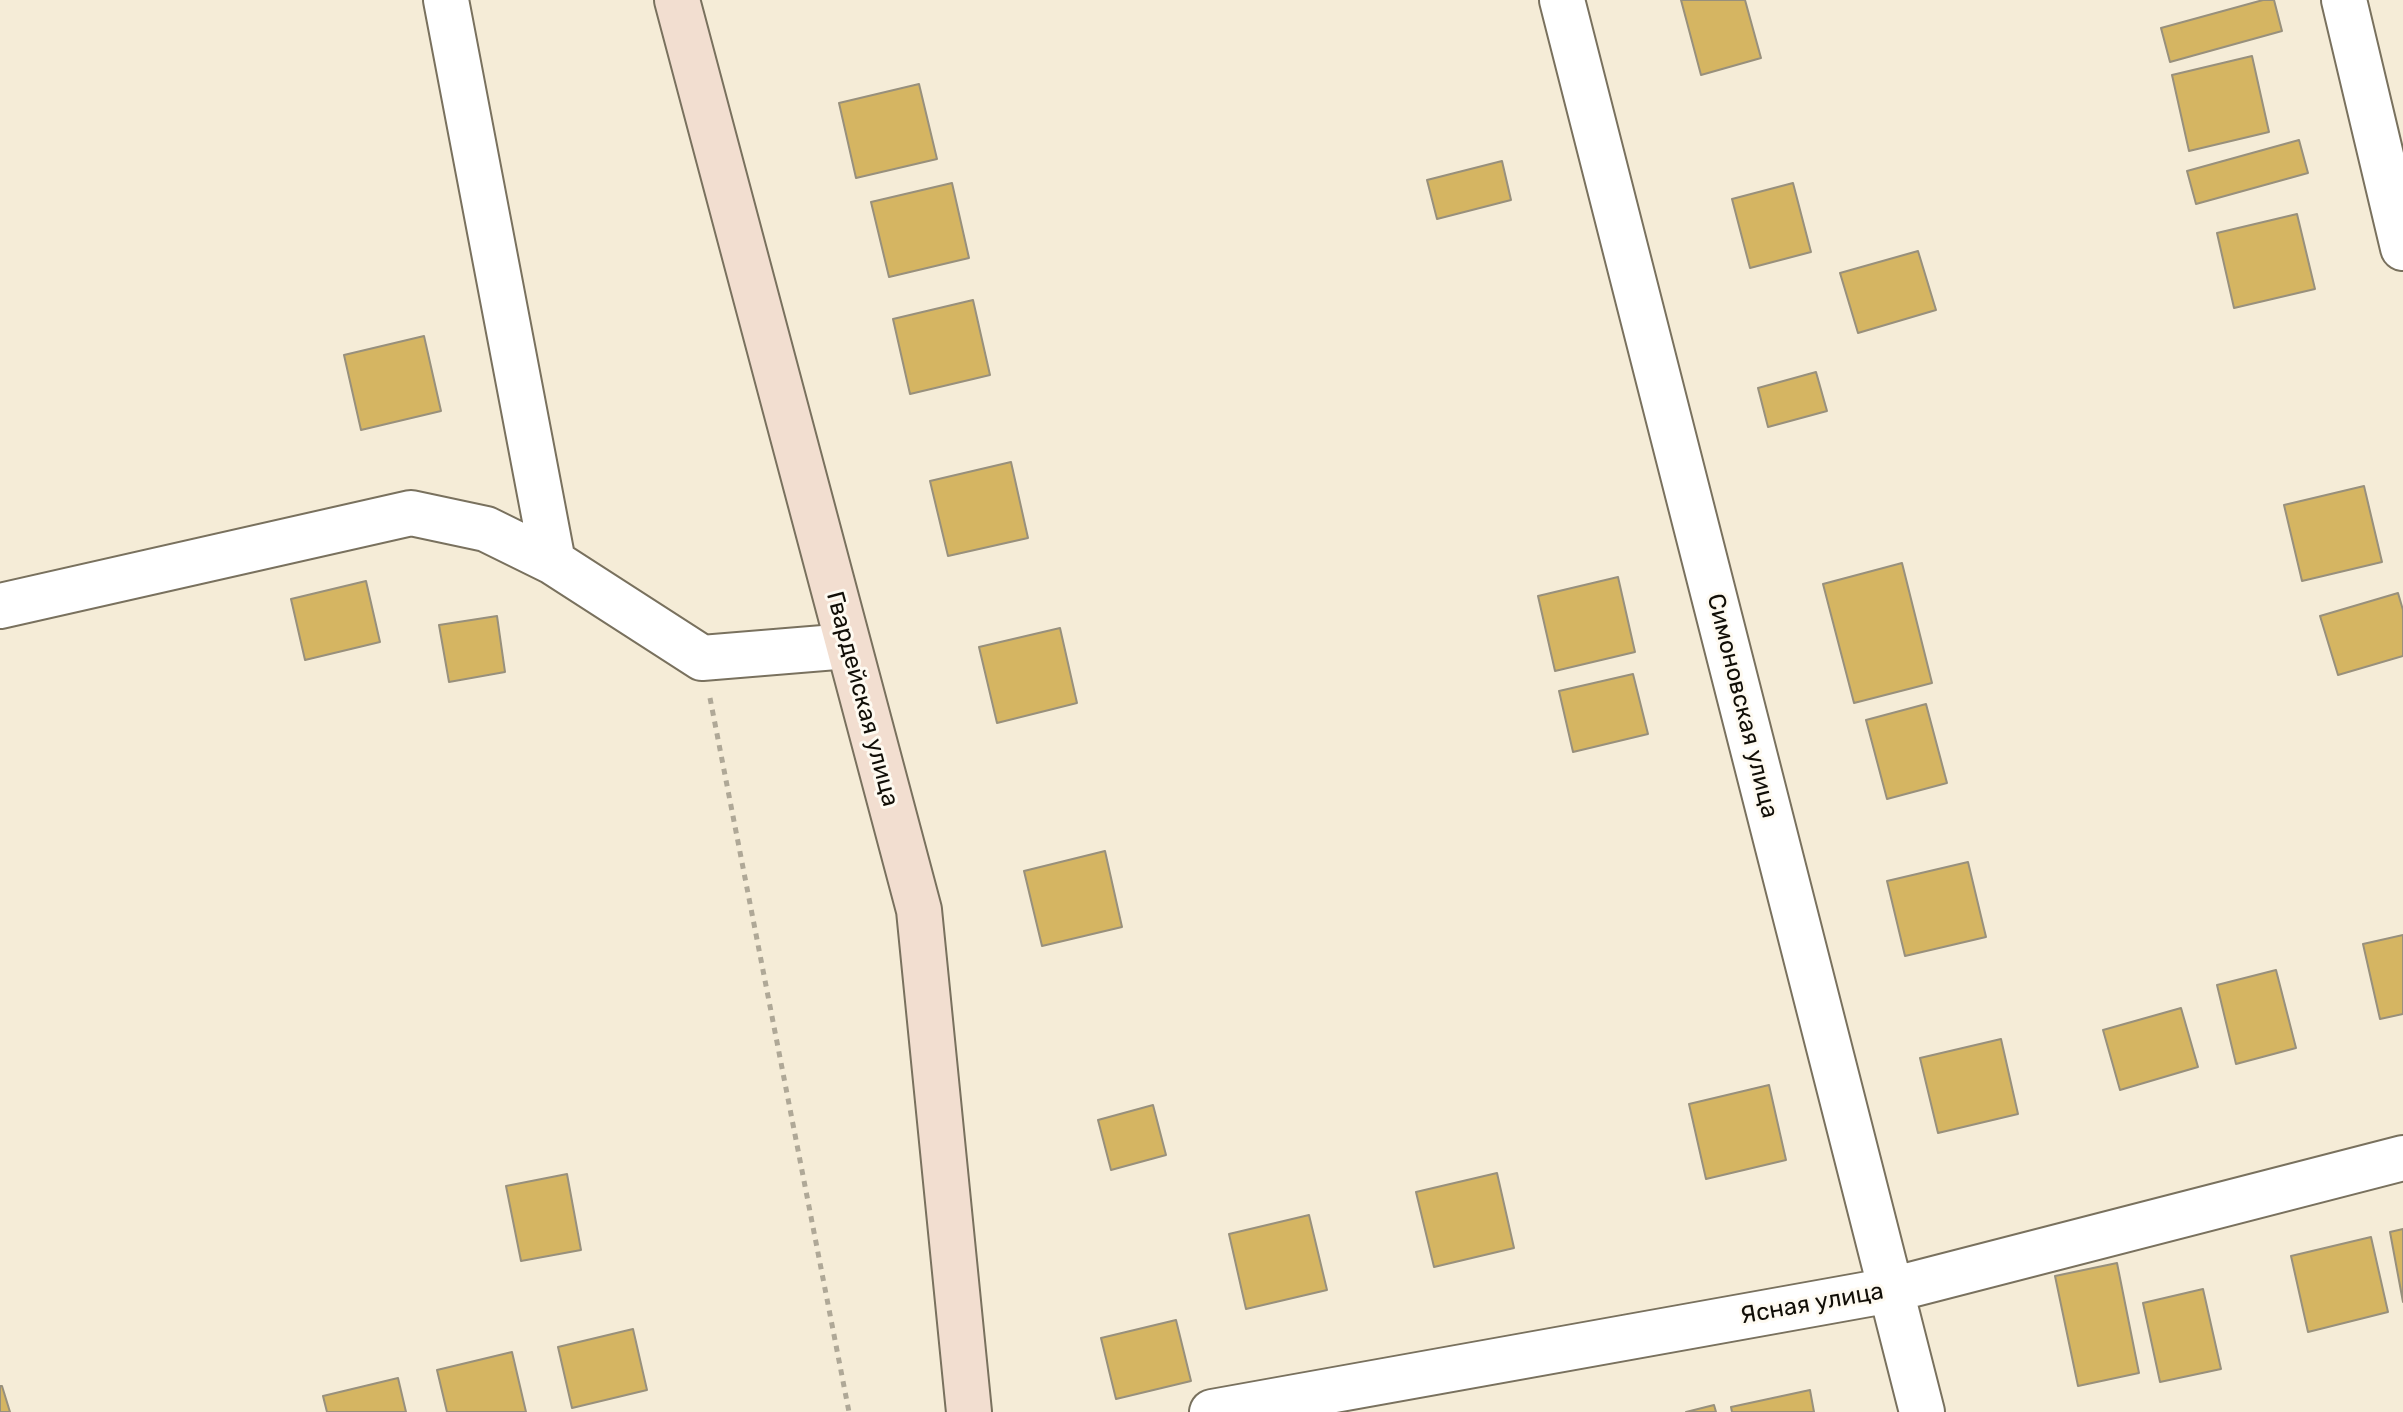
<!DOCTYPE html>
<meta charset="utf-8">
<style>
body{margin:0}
canvas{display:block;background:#f5ecd7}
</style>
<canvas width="2403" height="1412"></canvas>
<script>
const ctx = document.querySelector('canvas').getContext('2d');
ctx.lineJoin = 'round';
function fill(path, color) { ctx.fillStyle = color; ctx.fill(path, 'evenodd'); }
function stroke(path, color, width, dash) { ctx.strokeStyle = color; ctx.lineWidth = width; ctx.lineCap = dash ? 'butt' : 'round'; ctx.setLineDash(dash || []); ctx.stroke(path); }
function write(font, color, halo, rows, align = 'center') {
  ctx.font = font + ' Rubik,sans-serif'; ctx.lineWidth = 6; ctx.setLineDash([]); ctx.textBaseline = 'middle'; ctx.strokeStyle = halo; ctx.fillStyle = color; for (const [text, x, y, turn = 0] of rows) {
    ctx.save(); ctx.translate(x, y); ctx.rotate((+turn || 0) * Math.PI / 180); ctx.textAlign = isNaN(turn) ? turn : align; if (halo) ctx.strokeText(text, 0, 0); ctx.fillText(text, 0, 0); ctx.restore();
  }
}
const building = new Path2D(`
 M 1681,0 L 1745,0 L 1761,58 L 1701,75 Z
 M 2263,0 L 2274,0 L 2282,31 L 2170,62 L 2161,28 Z
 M 2252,56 L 2269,132 L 2189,151 L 2172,75 Z
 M 919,84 L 937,159 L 856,178 L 839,103 Z
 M 2299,140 L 2308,173 L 2196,204 L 2187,171 Z
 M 1502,161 L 1511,200 L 1437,219 L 1427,180 Z
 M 952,183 L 969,258 L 889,277 L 871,202 Z
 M 1793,183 L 1811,252 L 1750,268 L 1732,199 Z
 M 2297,214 L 2315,289 L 2234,308 L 2217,233 Z
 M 1918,251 L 1936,310 L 1858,333 L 1840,273 Z
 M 973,300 L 990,375 L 910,394 L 893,319 Z
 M 424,336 L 441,411 L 361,430 L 344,355 Z
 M 1816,372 L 1827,411 L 1768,427 L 1758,388 Z
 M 1011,462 L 1028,538 L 948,556 L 930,481 Z
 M 2364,486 L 2382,562 L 2302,581 L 2284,505 Z
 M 1902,563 L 1932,683 L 1854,703 L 1823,584 Z
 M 1618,577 L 1635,652 L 1555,671 L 1538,596 Z
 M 366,581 L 380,642 L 305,660 L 291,599 Z
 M 2398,593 L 2403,610 L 2403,656 L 2338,675 L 2320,616 Z
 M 497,616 L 505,672 L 449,682 L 439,625 Z
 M 1060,628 L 1077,703 L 997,723 L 979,647 Z
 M 1633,674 L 1648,734 L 1573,752 L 1559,691 Z
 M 1926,704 L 1947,783 L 1887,799 L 1866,720 Z
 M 1105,851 L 1122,927 L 1042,946 L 1024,871 Z
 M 1968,862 L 1986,937 L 1905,956 L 1887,881 Z
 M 2403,935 L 2403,1014 L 2380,1019 L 2363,944 Z
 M 2276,970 L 2296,1048 L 2236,1064 L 2217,985 Z
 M 2181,1008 L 2198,1067 L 2120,1090 L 2103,1030 Z
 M 2001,1039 L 2018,1114 L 1938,1133 L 1920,1058 Z
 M 1769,1085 L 1786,1160 L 1706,1179 L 1689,1104 Z
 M 1153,1105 L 1166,1155 L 1111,1170 L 1098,1120 Z
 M 1497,1173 L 1514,1248 L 1434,1267 L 1416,1192 Z
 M 567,1174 L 581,1250 L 521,1261 L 506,1186 Z
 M 1309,1215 L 1327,1290 L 1246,1309 L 1229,1234 Z
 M 2403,1229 L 2403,1302 L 2390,1232 Z
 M 2371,1237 L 2388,1312 L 2308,1332 L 2291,1256 Z
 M 2117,1263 L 2139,1373 L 2078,1386 L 2055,1276 Z
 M 2203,1289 L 2221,1369 L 2160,1382 L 2143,1303 Z
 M 1176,1320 L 1191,1381 L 1116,1399 L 1101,1338 Z
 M 633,1329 L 647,1390 L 572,1408 L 558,1347 Z
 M 512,1352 L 526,1412 L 447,1412 L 437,1370 Z
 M 398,1378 L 406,1412 L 327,1412 L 323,1396 Z
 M 0,1386 L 2,1386 L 10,1412 L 0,1412 Z
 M 1810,1390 L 1814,1412 L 1732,1412 L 1731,1407 Z
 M 1714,1405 L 1716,1412 L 1686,1412 Z`);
fill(building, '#d5b562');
stroke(building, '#98907c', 2);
const street = new Path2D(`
 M 446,0 L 553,562
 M 1562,0 L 1922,1412
 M 2344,0 L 2403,248
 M 0,606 L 411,513 L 486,529 L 553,562 L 702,658 L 848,646
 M 1212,1412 L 1891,1290 L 2403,1158`);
const secondary = new Path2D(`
 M 677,0 L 919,910 L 969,1412`);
stroke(street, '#79715e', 48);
stroke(secondary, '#79715e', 48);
stroke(new Path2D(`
 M 710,698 L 849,1412`), '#afa897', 5, [6, 6]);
stroke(street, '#fff', 44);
stroke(secondary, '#f2ded0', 44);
write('24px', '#110e07', '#fefaf1', [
 ["Гвардейская улица",862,699,75],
 ["Симоновская улица",1742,706,76],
 ["Ясная улица",1812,1304,-10]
]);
</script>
